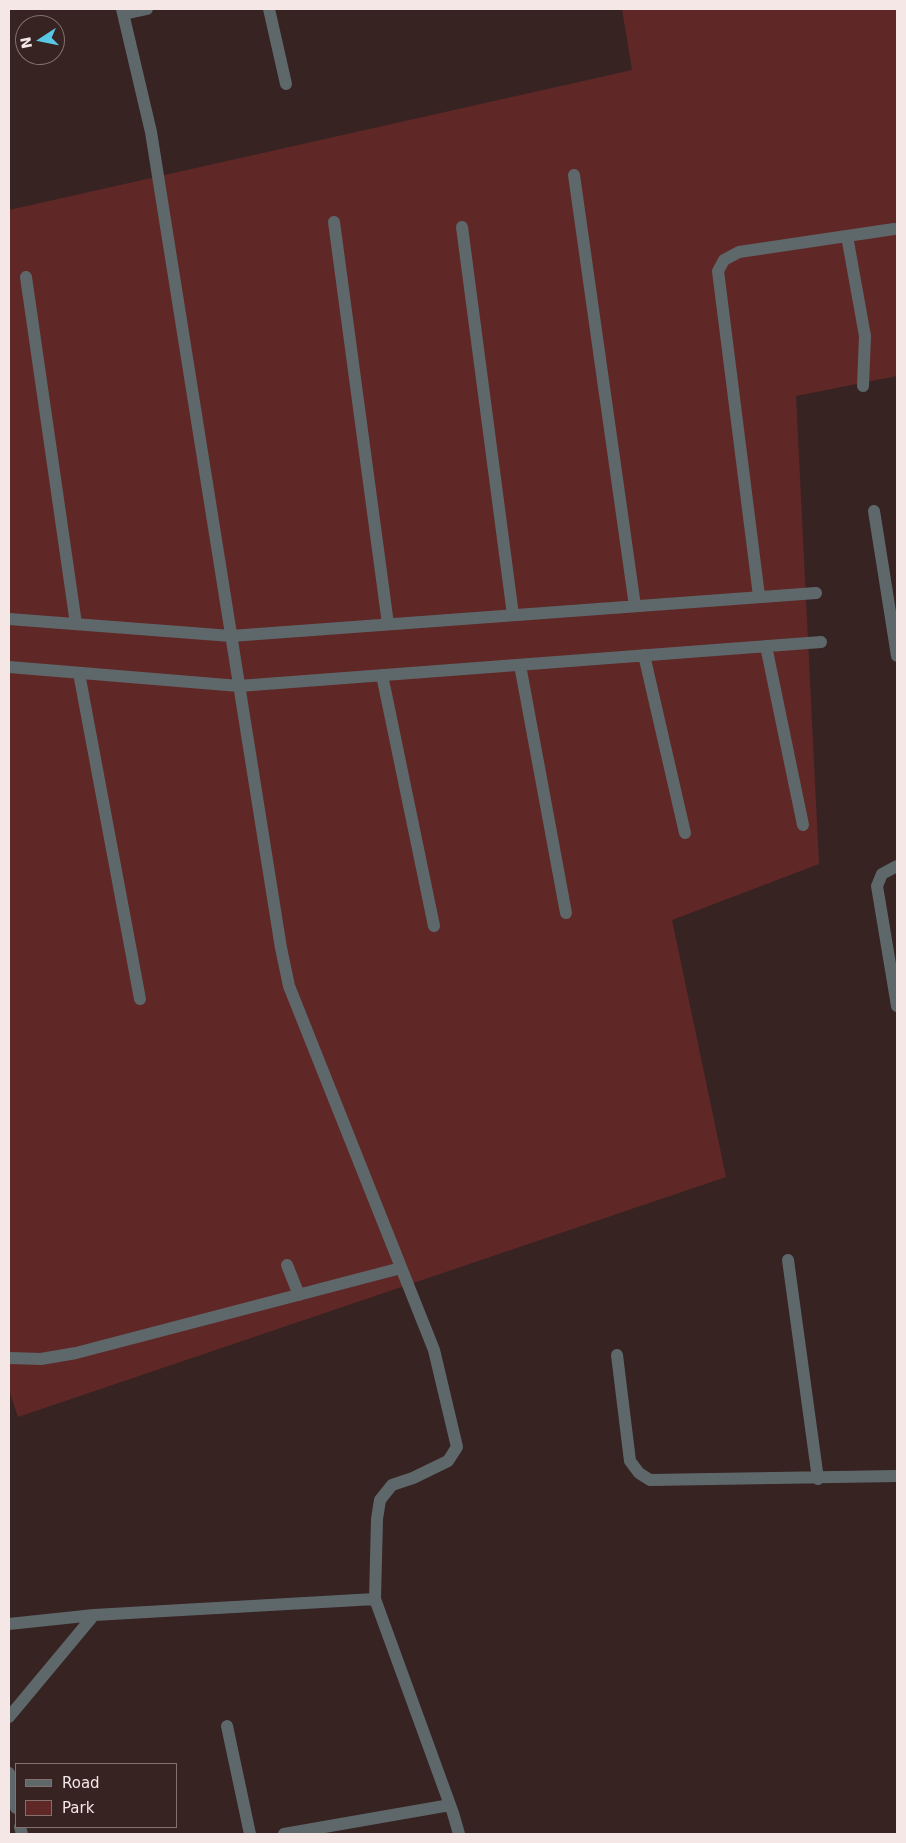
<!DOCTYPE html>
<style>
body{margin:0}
#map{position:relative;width:906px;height:1843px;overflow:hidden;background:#372322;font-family:"DejaVu Sans",sans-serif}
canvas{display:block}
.frame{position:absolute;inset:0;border:10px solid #f4e7e5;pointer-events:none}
.legend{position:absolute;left:15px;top:1763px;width:162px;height:65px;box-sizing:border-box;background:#372322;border:1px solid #837170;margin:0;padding:6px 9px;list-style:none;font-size:15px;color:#f4e7e5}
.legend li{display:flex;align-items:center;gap:10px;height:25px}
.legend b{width:25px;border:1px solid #837170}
.north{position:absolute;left:15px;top:15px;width:50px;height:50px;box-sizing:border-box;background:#372322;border:1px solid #837170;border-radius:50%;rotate:259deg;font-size:14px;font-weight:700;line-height:20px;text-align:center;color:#f4e7e5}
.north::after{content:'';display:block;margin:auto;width:18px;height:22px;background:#58c8e4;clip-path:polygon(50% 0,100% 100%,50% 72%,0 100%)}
</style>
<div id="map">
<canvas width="906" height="1843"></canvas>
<div class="frame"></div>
<ul class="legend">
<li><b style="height:6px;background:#5e686b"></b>Road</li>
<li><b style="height:14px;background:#5f2827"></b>Park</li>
</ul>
<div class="north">N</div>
</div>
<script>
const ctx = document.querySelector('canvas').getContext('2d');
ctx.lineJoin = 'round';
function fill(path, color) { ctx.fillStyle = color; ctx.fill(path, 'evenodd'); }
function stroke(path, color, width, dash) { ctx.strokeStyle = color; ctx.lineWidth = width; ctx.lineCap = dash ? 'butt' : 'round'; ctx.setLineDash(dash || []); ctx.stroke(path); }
fill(new Path2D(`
 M 622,9 L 897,9 L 897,376 L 796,396 L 819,864 L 672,920 L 726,1177 L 18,1417 L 9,1390 L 9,210 L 632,70 Z`), '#5f2827');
stroke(new Path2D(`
 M 122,9 L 151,132 L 281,948 L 289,986 L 434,1350 L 457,1447 L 448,1461 L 413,1478 L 392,1485 L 380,1500 L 377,1519 L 375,1599 L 453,1813 L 459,1834
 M 269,9 L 286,84
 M 124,14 L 147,9
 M 574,175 L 635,606
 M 334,222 L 388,624
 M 462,227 L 513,615
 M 847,236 L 865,336 L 863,386
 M 26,277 L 76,624
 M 874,511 L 897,656
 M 759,596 L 718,271 L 724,260 L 739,252 L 894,229
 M 9,619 L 231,636 L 816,593
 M 766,646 L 803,825
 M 644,655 L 685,833
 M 520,665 L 566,913
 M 9,667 L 239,686 L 821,642
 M 79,673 L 140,999
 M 382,675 L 434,926
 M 897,866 L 882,874 L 877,886 L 897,1006
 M 788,1260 L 818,1479
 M 287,1265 L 299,1295
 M 617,1355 L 630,1461 L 639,1473 L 650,1480 L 897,1476
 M 9,1358 L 41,1359 L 76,1353 L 401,1268
 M 9,1624 L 94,1615 L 375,1599
 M 9,1717 L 94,1615
 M 227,1726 L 250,1834
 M 9,1773 L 16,1808
 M 20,1827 L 22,1834
 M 284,1834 L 450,1805`), '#5e686b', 12);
</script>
